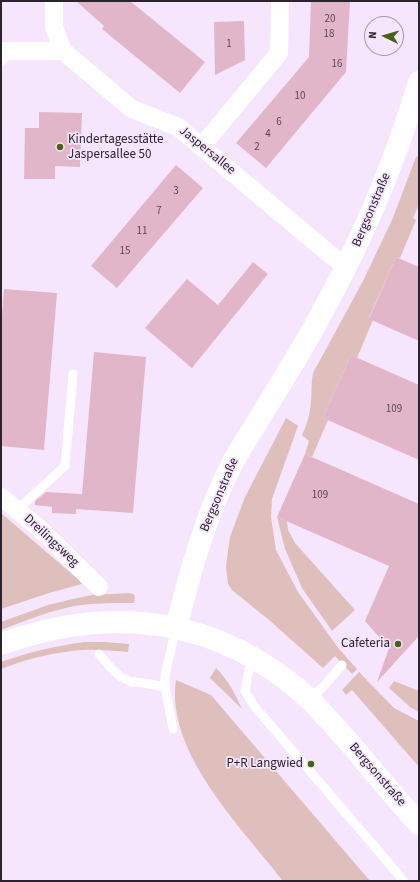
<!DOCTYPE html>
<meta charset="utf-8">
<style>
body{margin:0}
#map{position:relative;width:420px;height:882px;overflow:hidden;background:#f6e6fd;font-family:"Source Sans 3",sans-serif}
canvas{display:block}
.frame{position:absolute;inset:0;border:2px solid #2b242e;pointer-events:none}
.north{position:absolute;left:364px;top:16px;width:40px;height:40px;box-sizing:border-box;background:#f6e6fd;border:1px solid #a598aa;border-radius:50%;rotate:275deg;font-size:11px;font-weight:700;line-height:16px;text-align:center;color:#2b242e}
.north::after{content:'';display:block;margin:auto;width:14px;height:18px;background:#466315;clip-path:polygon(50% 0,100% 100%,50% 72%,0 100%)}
</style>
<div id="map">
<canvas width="420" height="882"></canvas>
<div class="frame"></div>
<div class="north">N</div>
</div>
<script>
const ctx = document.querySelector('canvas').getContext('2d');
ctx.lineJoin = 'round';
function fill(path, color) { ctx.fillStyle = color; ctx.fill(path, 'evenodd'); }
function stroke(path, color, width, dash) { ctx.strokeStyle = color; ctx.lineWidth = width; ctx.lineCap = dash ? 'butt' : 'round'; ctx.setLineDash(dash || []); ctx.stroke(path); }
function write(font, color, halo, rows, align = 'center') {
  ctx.font = font + ' "Source Sans 3",sans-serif'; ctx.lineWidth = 3.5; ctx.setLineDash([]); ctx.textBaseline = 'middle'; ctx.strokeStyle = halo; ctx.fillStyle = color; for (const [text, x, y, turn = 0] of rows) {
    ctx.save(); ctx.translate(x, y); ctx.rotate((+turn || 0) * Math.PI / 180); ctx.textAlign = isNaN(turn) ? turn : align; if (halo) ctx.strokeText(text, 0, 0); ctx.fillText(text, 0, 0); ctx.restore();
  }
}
fill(new Path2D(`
 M 419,156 L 419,204 L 413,218 L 416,220 L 400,258 L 396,257 L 369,318 L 373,320 L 357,358 L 351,355 L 323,418 L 328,420 L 312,457 L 305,454 L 309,441 L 302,435 C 307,424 310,414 311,402 C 312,392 311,383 313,373 L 363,281 L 392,220 L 416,157 Z
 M 286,418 L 298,426 L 272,499 L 271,517 L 276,550 L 298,592 L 339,649 L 357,669 L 352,674 L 335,656 L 323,668 L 269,620 L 232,590 L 228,584 L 226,566 L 230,537 L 245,497 Z
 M 1,513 L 79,580 L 82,584 L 49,593 L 1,609 Z
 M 277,517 L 287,521 L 288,530 L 295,543 L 355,610 L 332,631 L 302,588 L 285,549 Z
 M 129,593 L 133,594 L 135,596 L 134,603 C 116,603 99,603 81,605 C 54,609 27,620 1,630 L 1,622 L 48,605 L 73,599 L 92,595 Z
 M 85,642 L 104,642 L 129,644 L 128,652 C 113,651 97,649 82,650 C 54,652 27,659 1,669 L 1,662 C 29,652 55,646 85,642 Z
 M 216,668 C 228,680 235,693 242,709 L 210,678 Z
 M 359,672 L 394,708 L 419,721 L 419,767 L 352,690 L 346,695 L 342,690 Z
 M 176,680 L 211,695 L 370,881 L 283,881 C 242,828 165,752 176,680 Z
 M 394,681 L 419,691 L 419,712 L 410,707 L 389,688 Z`), '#dfbfbb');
fill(new Path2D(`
 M 76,1 L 130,1 L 205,62 L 180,93 L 102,29 L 104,26 Z
 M 311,1 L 350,1 L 346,72 L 266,168 L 236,143 L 309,57 Z
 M 244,21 L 245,60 L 215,75 L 214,22 Z
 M 39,112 L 82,113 L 80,167 L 55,166 L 55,179 L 24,179 L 25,128 L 39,128 Z
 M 176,165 L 203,188 L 117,288 L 91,266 Z
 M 396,257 L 419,267 L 419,341 L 369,319 Z
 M 253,262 L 268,274 L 192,368 L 145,328 L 187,279 L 218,305 Z
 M 4,289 L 57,293 L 44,450 L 1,446 L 1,329 Z
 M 94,352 L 146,357 L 133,513 L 76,509 L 76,514 L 52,513 L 52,507 L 35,505 L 35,501 L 46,492 L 82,494 Z
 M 351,355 L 419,385 L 419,460 L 323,418 Z
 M 305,454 L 419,504 L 419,636 L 377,682 L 389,648 L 365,621 L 389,566 L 277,517 Z`), '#e2b6c9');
stroke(new Path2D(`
 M 17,510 L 65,466 L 73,374
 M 99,654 L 110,667 L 121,677 L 132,682 L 144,683 L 165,687
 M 251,658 L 245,691 L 255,707 L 404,881
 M 309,699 L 324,686 L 342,665
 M 173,729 L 165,687 L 165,675 L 176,628`), '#fff', 9);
stroke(new Path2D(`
 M 54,1 L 54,27 L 63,51 L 132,109 L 178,127 L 333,257 L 347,267
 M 1,56 L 5,51 L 63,51
 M 202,146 L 279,53 L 280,1
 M 1,497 L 39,528 L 99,587`), '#fff', 18);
stroke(new Path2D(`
 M 176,628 C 190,573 205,517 231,466 C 238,451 248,438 256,424 C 277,389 300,354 319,318 C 362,241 394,166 419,82
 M 1,644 C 113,604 220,617 309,699 C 325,714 339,732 354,748 C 375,774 397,799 419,824`), '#fff', 22);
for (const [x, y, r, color] of [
 [60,147,4,"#466315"],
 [398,644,4,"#466315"],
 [311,764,4,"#466315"]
]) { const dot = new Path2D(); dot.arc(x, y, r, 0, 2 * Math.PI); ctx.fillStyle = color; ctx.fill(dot); stroke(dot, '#f6e6fd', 1.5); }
write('11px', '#594855', null, [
 ["20",330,20],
 ["18",329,35],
 ["1",229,45],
 ["16",337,65],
 ["10",300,97],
 ["6",279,123],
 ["4",268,135],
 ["2",257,148],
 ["3",176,192],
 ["7",159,212],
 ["11",142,232],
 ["15",125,252],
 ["109",394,410],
 ["109",320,496]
]);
write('13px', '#2b242e', '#f6e6fd', [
 ["Kindertagesstätte",68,140,"left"],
 ["Jaspersallee 50",68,155,"left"],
 ["Cafeteria",390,644],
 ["P+R Langwied",303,764]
], 'right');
write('13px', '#2b242e', '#f6e6fd', [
 ["Jaspersallee",207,151,39],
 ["Bergsonstraße",372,210,-67],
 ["Bergsonstraße",220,495,-67],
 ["Dreilingsweg",51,541,43],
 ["Bergsonstraße",377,775,49]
]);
</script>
